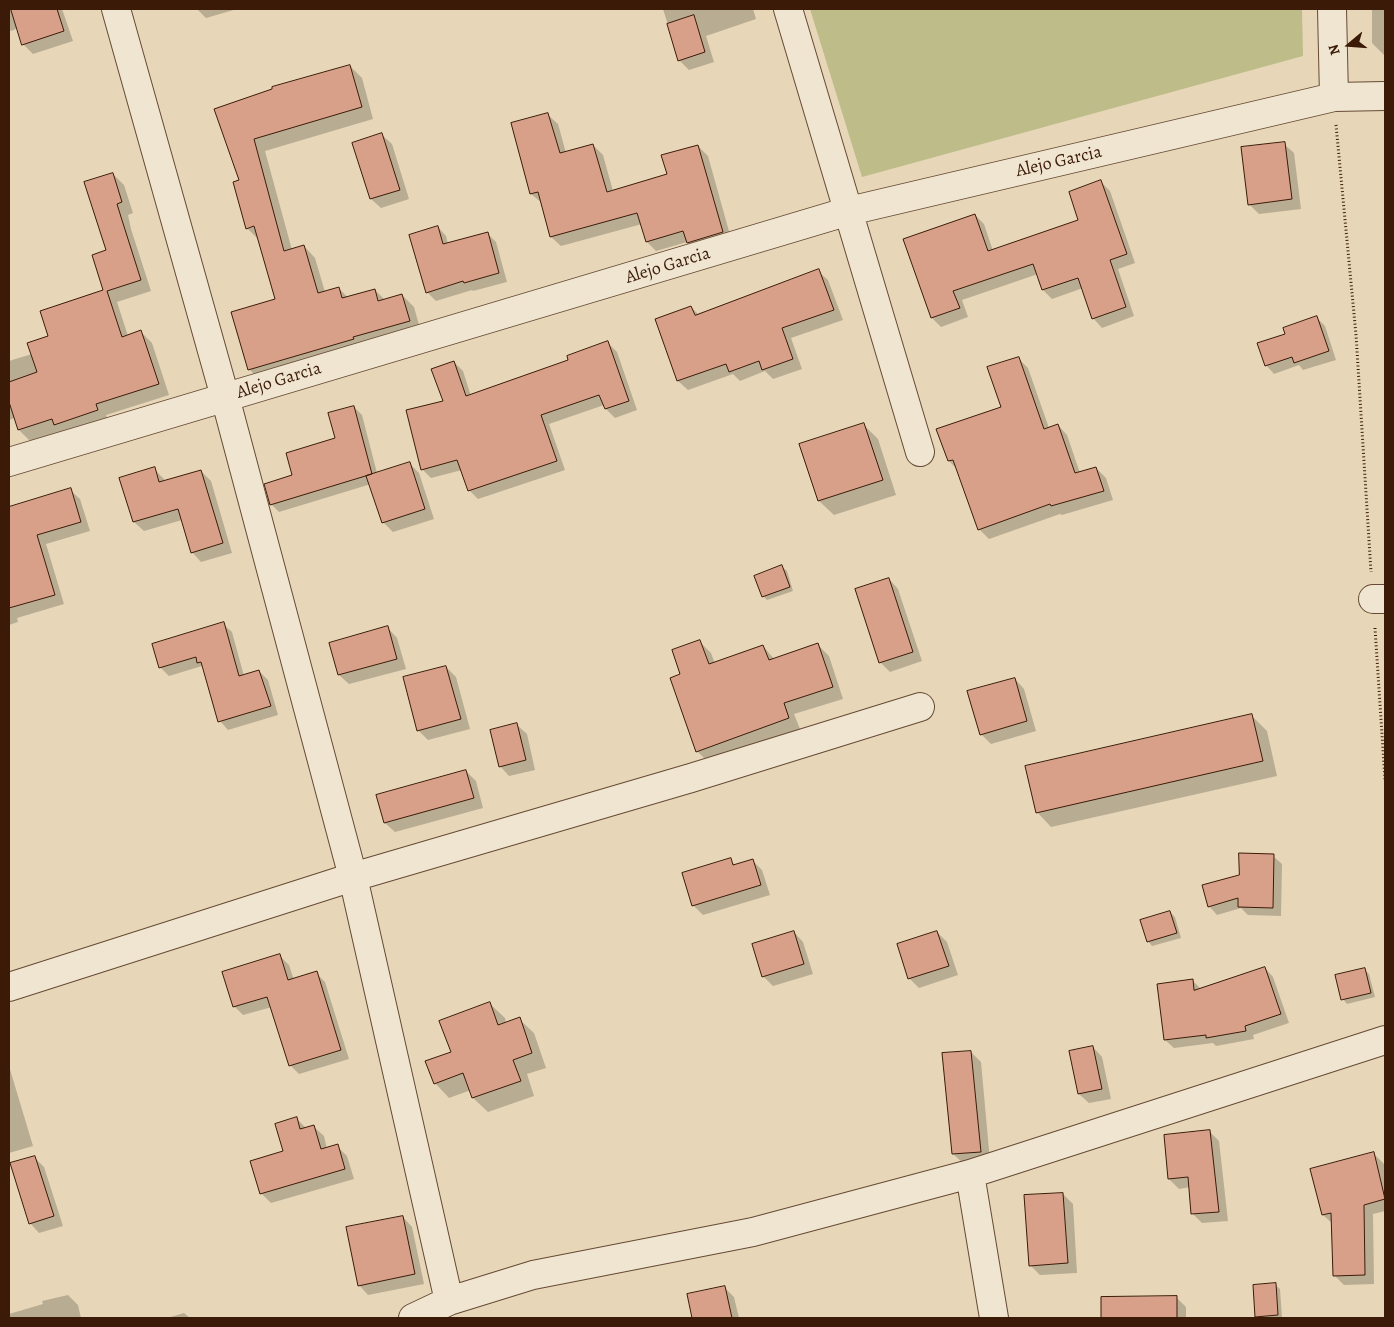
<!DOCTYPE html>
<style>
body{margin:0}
#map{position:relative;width:1394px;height:1327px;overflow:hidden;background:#e7d7b8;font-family:Alegreya,serif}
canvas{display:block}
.frame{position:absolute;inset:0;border:10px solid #3b1b08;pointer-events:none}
.north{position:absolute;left:1324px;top:20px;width:50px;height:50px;-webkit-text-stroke:4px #efe5d1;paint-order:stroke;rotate:252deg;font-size:14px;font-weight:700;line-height:20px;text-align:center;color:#3b1b08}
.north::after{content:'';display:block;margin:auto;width:18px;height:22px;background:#3b1b08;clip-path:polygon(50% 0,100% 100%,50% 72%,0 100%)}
</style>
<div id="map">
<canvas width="1394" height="1327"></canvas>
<div class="frame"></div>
<div class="north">N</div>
</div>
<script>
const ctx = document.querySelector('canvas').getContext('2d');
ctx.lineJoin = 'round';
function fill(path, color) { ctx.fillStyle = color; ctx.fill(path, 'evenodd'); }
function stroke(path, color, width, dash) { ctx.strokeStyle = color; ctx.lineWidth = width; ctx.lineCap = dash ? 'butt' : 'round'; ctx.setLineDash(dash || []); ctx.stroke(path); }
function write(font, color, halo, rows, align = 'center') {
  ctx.font = font + ' Alegreya,serif'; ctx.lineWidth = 4; ctx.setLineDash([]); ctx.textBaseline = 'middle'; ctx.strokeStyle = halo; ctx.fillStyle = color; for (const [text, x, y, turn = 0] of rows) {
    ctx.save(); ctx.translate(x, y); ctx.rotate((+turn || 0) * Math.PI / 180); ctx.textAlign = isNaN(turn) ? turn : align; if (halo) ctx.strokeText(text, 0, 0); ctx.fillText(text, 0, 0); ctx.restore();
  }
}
fill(new Path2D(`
 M 810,9 L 1302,9 L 1303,56 L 862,177 Z`), '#bebc89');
fill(new Path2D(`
 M 9,9 L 62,9 L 73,41 L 33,54 L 23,44 L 18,28 L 11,31 L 9,29 Z
 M 197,9 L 237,9 L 206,18 Z
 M 663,9 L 753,9 L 756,19 L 706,36 L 714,62 L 689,70 L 679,60 Z
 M 1372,9 L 1385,9 L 1385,56 L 1372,43 Z
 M 350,66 L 362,78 L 373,119 L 265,151 L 292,250 L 304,246 L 315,258 L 325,292 L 339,288 L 348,298 L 375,290 L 385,300 L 402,295 L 414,307 L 421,332 L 261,381 L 249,369 L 277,300 L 259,240 L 247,228 L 241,181 L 216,110 Z
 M 548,115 L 558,124 L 566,153 L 593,145 L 603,155 L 613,191 L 668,175 L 698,146 L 708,156 L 732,242 L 697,252 L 687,242 L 656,251 L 647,242 L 642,224 L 561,246 L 551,237 L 542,203 L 531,194 Z
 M 382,135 L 392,144 L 409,199 L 381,208 L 371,199 L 354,144 Z
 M 1284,144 L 1294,153 L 1301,209 L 1259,214 L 1249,204 Z
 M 113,174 L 124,185 L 133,213 L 128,215 L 131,229 L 151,291 L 117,302 L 128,336 L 141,332 L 152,343 L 169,395 L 106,415 L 108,421 L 66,435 L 62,431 L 30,441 L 19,430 L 15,418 L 9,420 L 9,361 L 32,354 L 50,336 L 105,291 Z
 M 1101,182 L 1110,191 L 1135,263 L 1118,269 L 1134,316 L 1102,328 L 1093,318 L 1083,288 L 1052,299 L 1043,290 L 1038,274 L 962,300 L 968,317 L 941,327 L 932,318 L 975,215 L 984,224 L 993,251 L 1080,220 Z
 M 438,227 L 446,236 L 448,244 L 487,233 L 496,242 L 507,282 L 473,291 L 472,290 L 436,301 L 427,292 Z
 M 818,271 L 828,280 L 843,320 L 791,338 L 802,369 L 773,379 L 765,371 L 740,381 L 733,374 L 688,390 L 678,381 L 691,307 L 699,315 Z
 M 1317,318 L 1325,326 L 1336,360 L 1303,370 L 1299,365 L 1274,374 L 1266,365 L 1286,335 Z
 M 608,343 L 617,352 L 637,410 L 615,418 L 606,409 L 604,405 L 549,424 L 565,470 L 478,499 L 469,490 L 462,470 L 431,478 L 422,469 L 444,402 L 454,362 L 463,371 L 471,396 L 570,361 Z
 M 1018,358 L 1028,368 L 1049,428 L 1058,425 L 1067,435 L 1080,473 L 1096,468 L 1106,478 L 1113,500 L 1062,515 L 1060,514 L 989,539 L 979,529 L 958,470 L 949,461 L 1002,408 Z
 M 354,407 L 362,415 L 377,473 L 409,463 L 419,473 L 434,519 L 393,532 L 383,522 L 371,484 L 279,512 L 271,504 L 294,475 L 337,439 Z
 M 863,424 L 878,439 L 896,495 L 834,515 L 819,501 Z
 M 154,469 L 164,479 L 165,482 L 201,471 L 211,481 L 232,553 L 201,562 L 192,552 L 182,520 L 144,531 L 134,522 Z
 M 70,490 L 80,499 L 90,531 L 46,544 L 64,604 L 17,618 L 18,622 L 9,625 L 9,508 Z
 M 782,567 L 787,571 L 793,591 L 767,600 L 763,596 Z
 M 889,579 L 898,589 L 922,661 L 890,672 L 880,662 Z
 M 223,624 L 232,632 L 244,676 L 259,671 L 268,680 L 278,715 L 228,730 L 220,721 L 204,668 L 202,666 L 169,676 L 160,667 Z
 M 388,628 L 397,638 L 406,669 L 349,684 L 339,675 Z
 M 700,642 L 711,653 L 715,664 L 763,646 L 775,660 L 818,645 L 829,656 L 843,699 L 794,714 L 800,729 L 709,763 L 697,751 L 682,675 Z
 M 446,667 L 456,677 L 470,729 L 428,740 L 418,730 Z
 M 1015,679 L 1024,689 L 1036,731 L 991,744 L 981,734 Z
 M 1252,716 L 1267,731 L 1277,776 L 1051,827 L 1037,812 Z
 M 517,725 L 527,734 L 535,770 L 509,776 L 500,766 Z
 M 466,771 L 476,781 L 483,808 L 395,832 L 385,823 Z
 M 1273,856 L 1282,864 L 1281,916 L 1248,915 L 1241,908 L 1217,915 L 1209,906 L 1240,876 Z
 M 730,860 L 736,866 L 753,861 L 762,870 L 770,895 L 703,915 L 693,905 Z
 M 1170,912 L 1175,917 L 1181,938 L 1152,946 L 1148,941 Z
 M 794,932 L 803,942 L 813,974 L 773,986 L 763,976 Z
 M 937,932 L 947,942 L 958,975 L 919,988 L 909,978 Z
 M 280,956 L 289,965 L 294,980 L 316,973 L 325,982 L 349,1059 L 299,1074 L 290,1065 L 272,1007 L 243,1015 L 234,1006 Z
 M 1265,968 L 1273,977 L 1289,1023 L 1253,1035 L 1254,1039 L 1216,1046 L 1213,1043 L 1174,1048 L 1165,1040 L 1192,980 L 1201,989 Z
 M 1364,969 L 1369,974 L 1375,997 L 1347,1004 L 1343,999 Z
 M 490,1004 L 505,1018 L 506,1023 L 519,1019 L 534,1033 L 546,1068 L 527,1074 L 534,1096 L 488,1112 L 473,1098 L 471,1090 L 449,1098 L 435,1083 L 452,1052 Z
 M 1093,1047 L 1102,1057 L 1111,1099 L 1089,1103 L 1079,1094 Z
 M 971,1052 L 981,1062 L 990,1161 L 963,1163 L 953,1154 Z
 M 9,1066 L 33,1146 L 9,1153 Z
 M 297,1119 L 307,1129 L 314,1127 L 324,1136 L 327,1149 L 337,1146 L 347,1156 L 354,1179 L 271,1203 L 261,1193 L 284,1152 Z
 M 1209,1131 L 1219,1141 L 1228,1221 L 1202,1223 L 1193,1214 L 1190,1187 L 1179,1189 L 1169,1179 Z
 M 1374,1154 L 1384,1164 L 1385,1169 L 1385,1211 L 1373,1214 L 1374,1284 L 1344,1285 L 1334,1275 L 1333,1224 L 1323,1215 Z
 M 34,1157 L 44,1167 L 63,1226 L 39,1233 L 30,1223 Z
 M 1063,1194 L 1073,1204 L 1077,1273 L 1040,1275 L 1030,1265 Z
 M 403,1217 L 412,1227 L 424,1284 L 368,1295 L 359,1285 Z
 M 1275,1285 L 1280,1289 L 1282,1318 L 1258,1318 L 1256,1316 Z
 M 725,1288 L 734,1297 L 739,1318 L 693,1318 L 688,1295 Z
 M 68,1295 L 78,1305 L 81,1318 L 9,1318 L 9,1314 L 43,1304 L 42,1301 Z
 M 1141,1297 L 1176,1297 L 1186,1307 L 1186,1318 L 1142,1318 Z
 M 184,1313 L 190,1318 L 167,1318 Z`), '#0003');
const building = new Path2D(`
 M 11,9 L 57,9 L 64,31 L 22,45 Z
 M 694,15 L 705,52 L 678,61 L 667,24 Z
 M 350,65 L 362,107 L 254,139 L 284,251 L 304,245 L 318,293 L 339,287 L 342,298 L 375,289 L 378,301 L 402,294 L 410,321 L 353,337 L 354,339 L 248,370 L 231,312 L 275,299 L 254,226 L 246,229 L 233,182 L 239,180 L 214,109 L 272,89 L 272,87 Z
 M 548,113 L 560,153 L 593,144 L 607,192 L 667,174 L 661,155 L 698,145 L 723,232 L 687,243 L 683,231 L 646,242 L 637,213 L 550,237 L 538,192 L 530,194 L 511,123 Z
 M 382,133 L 400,190 L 370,199 L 352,143 Z
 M 1285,142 L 1292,199 L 1248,205 L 1241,147 Z
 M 113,173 L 122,202 L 117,204 L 121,217 L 141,280 L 107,291 L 122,337 L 141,330 L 159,384 L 96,404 L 98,410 L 54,425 L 52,419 L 18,430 L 9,402 L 9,382 L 37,372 L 27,343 L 48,336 L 40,311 L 103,290 L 92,255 L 106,250 L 84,182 Z
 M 1101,180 L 1127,254 L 1110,260 L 1126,307 L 1092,319 L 1078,278 L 1042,290 L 1033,264 L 953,291 L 960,308 L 931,318 L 903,239 L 975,214 L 988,251 L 1078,220 L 1069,192 Z
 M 438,226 L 443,244 L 488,232 L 499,273 L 464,283 L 463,281 L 426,293 L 409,235 Z
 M 819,269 L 834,310 L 782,328 L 793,359 L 762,370 L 759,361 L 729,372 L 726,364 L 677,381 L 655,319 L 691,306 L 695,315 Z
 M 1317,316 L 1329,351 L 1294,363 L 1292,357 L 1265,366 L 1257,343 L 1285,334 L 1283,328 Z
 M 608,341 L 629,401 L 605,409 L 599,395 L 541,415 L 557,461 L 468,491 L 457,460 L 421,470 L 406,410 L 443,401 L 431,369 L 454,361 L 466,396 L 568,360 L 567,356 Z
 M 1019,357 L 1044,429 L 1058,424 L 1075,473 L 1096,467 L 1104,491 L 1051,506 L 1050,504 L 978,530 L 953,460 L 948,461 L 936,429 L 1001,407 L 987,367 Z
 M 354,406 L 372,474 L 270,505 L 264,484 L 292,475 L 286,453 L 335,438 L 328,413 Z
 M 864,423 L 883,480 L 818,501 L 799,444 Z
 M 410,462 L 425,509 L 382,523 L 366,476 Z
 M 155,467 L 159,482 L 201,470 L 223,543 L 191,553 L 178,509 L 133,522 L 119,478 Z
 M 71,488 L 81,522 L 37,535 L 55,595 L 9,608 L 9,507 Z
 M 782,565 L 790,587 L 762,597 L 754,576 Z
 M 889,578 L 913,652 L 879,663 L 855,589 Z
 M 224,622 L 239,676 L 259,670 L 271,706 L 218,722 L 201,662 L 197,663 L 196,657 L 159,668 L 152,644 Z
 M 388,626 L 397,659 L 338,675 L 329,643 Z
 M 700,640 L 709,664 L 763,645 L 769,660 L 818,643 L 833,687 L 784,703 L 789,718 L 696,752 L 670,678 L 680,674 L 672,650 Z
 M 446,666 L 461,719 L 417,731 L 403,677 Z
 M 1015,678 L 1027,721 L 980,735 L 967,691 Z
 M 1252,714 L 1263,761 L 1036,813 L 1025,766 Z
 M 517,723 L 526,760 L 499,767 L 490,730 Z
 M 466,770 L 474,798 L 384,823 L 376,795 Z
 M 1239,853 L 1274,854 L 1273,908 L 1238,907 L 1238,898 L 1208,907 L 1202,885 L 1239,875 Z
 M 731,858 L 733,865 L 753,859 L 761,885 L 692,906 L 682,873 Z
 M 1170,911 L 1177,933 L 1147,942 L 1140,920 Z
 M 794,931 L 804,964 L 762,977 L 752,944 Z
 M 937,931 L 949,966 L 908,979 L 897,944 Z
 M 280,954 L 288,980 L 317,971 L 341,1050 L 289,1066 L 267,997 L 233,1007 L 222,972 Z
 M 1265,967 L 1281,1014 L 1245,1026 L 1246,1031 L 1206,1038 L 1206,1035 L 1164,1040 L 1157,984 L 1193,979 L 1194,990 Z
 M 1365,968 L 1371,993 L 1341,1000 L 1335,975 Z
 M 490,1002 L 498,1025 L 520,1017 L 532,1053 L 513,1060 L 521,1081 L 472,1098 L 463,1073 L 434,1084 L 425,1061 L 451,1052 L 439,1021 Z
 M 1093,1046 L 1102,1089 L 1078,1094 L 1069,1051 Z
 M 971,1051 L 981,1152 L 952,1154 L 942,1053 Z
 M 297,1117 L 300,1129 L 314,1125 L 321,1149 L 338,1144 L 345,1169 L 260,1194 L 250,1161 L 283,1151 L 275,1124 Z
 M 1210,1130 L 1219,1212 L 1191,1214 L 1188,1177 L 1168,1179 L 1164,1135 Z
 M 1374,1152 L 1385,1199 L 1364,1205 L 1365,1275 L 1333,1276 L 1331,1213 L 1322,1215 L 1310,1169 Z
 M 35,1156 L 54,1216 L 29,1224 L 10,1163 Z
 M 1063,1193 L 1068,1263 L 1029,1266 L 1024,1195 Z
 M 403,1216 L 415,1274 L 358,1286 L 346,1227 Z
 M 1276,1283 L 1278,1315 L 1255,1317 L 1253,1285 Z
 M 725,1286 L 732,1318 L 692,1318 L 687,1294 Z
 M 1177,1296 L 1177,1318 L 1101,1318 L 1101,1297 Z`);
fill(building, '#d8a089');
stroke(building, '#3b1b08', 1);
const minor = new Path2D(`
 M 116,9 L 225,397 L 353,877 L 449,1301
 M 788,9 L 920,452
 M 1332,9 L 1334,97
 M 9,462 L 849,211 L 1334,97 L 1385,96
 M 1373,599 L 1385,599
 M 9,987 L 353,877 L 691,778 L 920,707
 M 970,1174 L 994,1318
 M 413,1318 L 449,1301 L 533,1275 L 753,1232 L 970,1174 L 1385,1040`);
stroke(minor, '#664a34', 30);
stroke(new Path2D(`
 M 1336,125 L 1356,335 L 1371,572
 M 1375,628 L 1385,780`), '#3b1b08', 3, [1, 2.5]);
stroke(minor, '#efe5d1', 28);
write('18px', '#3b1b08', '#efe5d1', [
 ["Alejo Garcia",1059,162,-13],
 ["Alejo Garcia",668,266,-17],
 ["Alejo Garcia",279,381,-17]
]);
</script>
